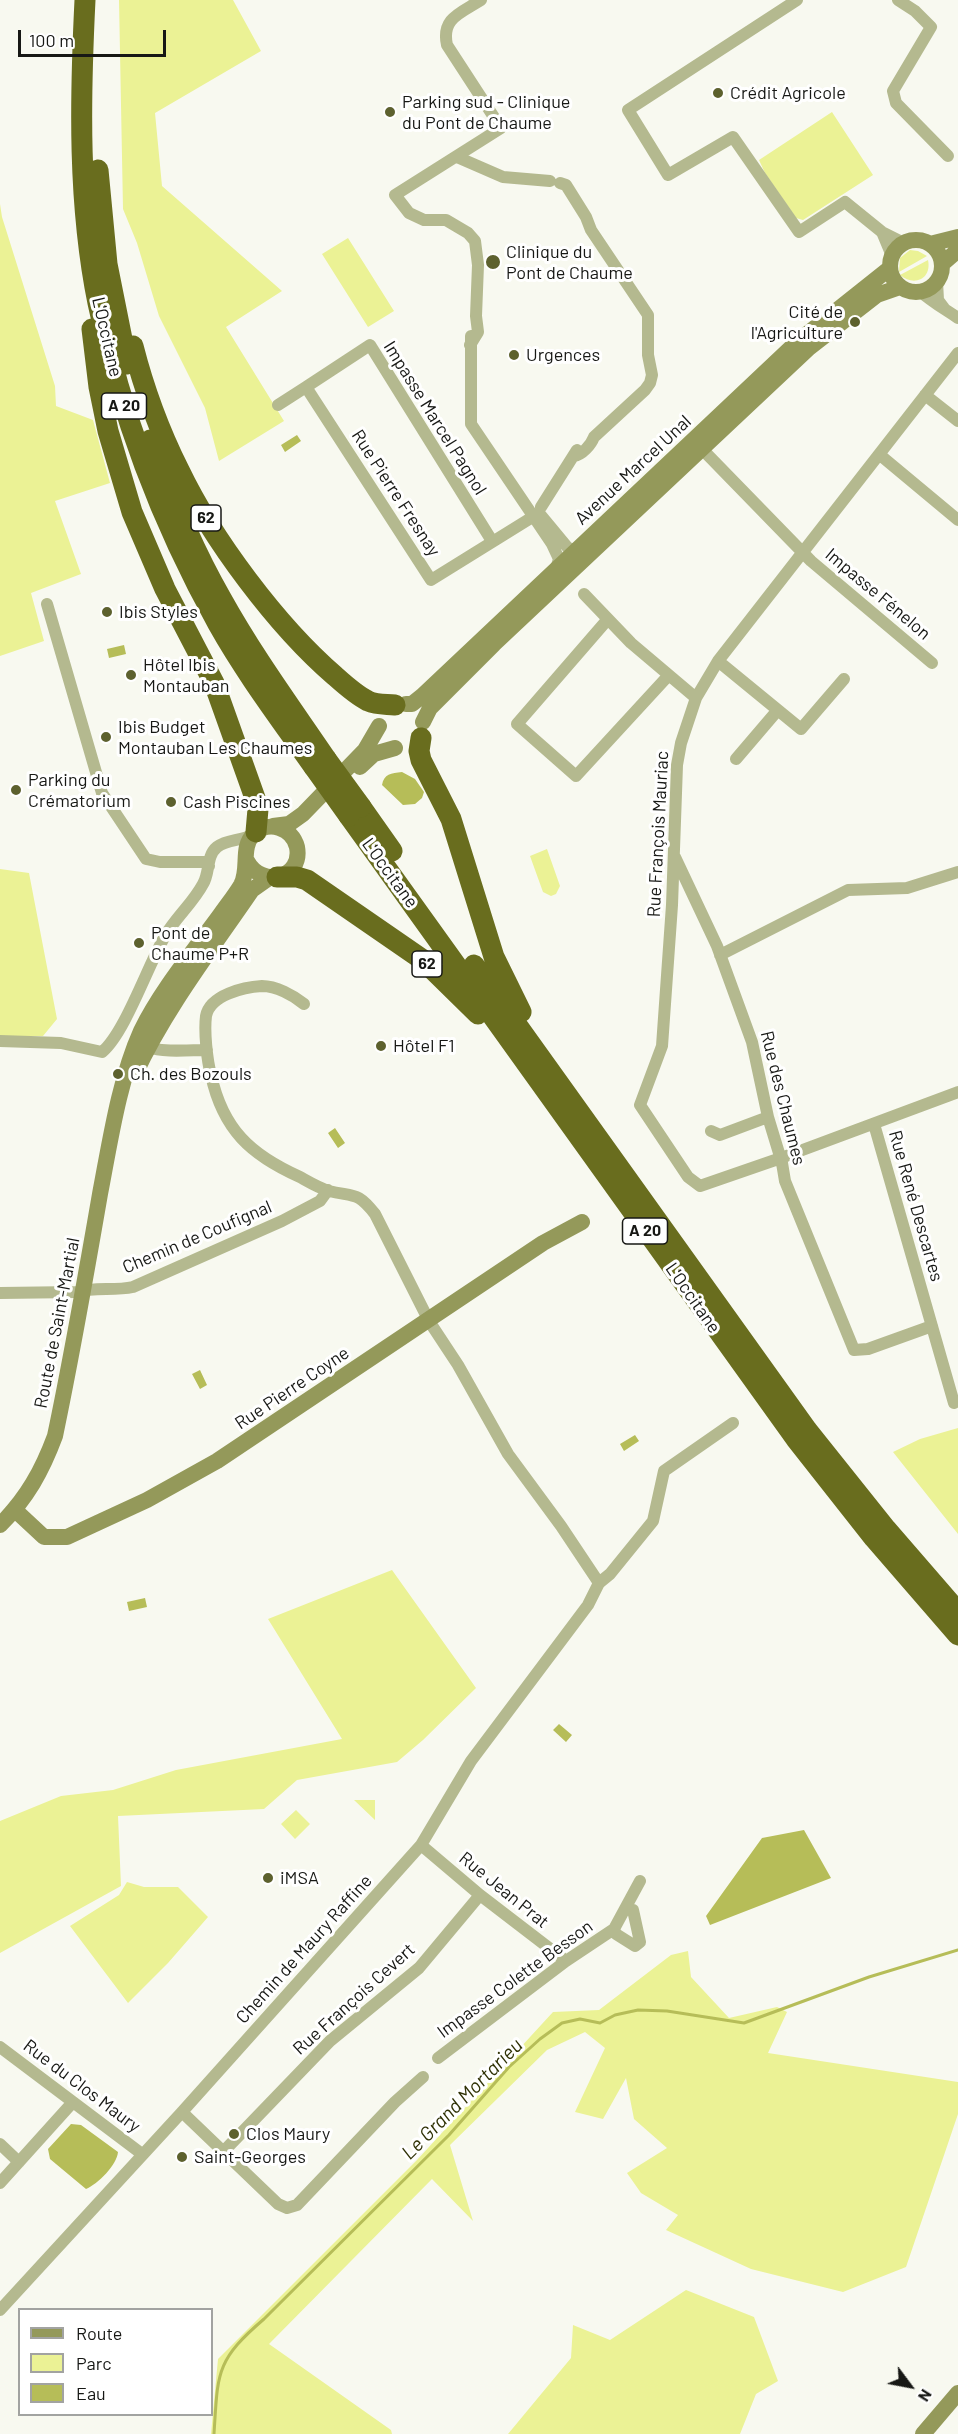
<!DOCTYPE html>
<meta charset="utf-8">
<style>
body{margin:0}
#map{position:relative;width:958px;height:2434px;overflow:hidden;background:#f8f9f0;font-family:Barlow,sans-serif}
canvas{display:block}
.legend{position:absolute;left:18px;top:2308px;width:195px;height:108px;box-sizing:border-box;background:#fff;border:2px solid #a2a3a1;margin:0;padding:8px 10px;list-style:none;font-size:18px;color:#171815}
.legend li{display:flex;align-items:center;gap:12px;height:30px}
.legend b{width:30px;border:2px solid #a2a3a1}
.north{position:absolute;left:880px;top:2356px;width:60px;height:60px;-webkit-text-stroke:4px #fff;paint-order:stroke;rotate:122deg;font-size:16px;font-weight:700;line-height:24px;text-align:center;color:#171815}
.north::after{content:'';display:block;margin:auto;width:21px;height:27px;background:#171815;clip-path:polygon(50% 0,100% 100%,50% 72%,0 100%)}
.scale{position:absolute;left:18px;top:30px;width:148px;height:27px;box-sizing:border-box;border:3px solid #171815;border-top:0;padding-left:8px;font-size:18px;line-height:21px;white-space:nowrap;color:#171815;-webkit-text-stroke:4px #fff;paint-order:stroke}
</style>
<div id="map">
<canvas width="958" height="2434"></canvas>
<ul class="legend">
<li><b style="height:8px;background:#94995a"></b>Route</li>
<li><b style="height:16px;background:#ebf295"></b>Parc</li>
<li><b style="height:16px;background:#b6bd58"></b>Eau</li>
</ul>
<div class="north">N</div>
<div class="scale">100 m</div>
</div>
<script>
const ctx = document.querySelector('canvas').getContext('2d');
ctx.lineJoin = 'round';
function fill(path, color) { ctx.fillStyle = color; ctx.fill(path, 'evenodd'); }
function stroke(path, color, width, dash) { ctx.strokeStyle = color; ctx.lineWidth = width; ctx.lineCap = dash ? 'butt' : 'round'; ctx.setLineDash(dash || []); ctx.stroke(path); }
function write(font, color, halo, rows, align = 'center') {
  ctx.font = font + ' Barlow,sans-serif'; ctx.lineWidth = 6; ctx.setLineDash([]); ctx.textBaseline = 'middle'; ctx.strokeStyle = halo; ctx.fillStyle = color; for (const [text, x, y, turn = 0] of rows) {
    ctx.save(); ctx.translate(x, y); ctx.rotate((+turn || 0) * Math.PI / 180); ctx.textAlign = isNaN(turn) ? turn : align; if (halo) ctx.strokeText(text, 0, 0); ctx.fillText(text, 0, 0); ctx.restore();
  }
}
fill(new Path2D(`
 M 119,0 L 233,0 L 261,51 L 155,113 L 162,186 L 282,291 L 226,327 L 284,421 L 219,461 L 205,408 L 159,316 L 137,243 L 123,209 Z
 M 832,112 L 873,175 L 803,220 L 796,218 L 765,173 L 759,160 Z
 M 0,204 L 2,217 L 55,386 L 56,406 L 93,420 L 110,483 L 55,501 L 81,574 L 31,593 L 44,641 L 0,656 Z
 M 348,238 L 394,311 L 368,327 L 322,254 Z
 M 910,250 L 918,251 L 927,256 L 899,272 L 900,258 Z
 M 928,260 C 932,279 914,287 900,275 Z
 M 547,849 L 560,886 L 556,894 L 551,896 L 543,892 L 530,856 Z
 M 0,869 L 29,873 L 57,1019 L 43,1036 L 0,1036 Z
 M 958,1428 L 958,1534 L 893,1452 L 920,1439 Z
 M 392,1570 L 476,1688 L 423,1740 L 397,1762 L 297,1780 L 264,1809 L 118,1816 L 121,1886 L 0,1953 L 0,1821 L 61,1796 L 113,1790 L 176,1770 L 342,1739 L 268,1619 Z
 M 354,1800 L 375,1800 L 375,1820 Z
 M 296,1810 L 310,1824 L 295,1839 L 281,1824 Z
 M 127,1882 L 144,1887 L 178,1887 L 208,1917 L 168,1963 L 128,2003 L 70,1926 L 119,1895 Z
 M 688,1951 L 691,1977 L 729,2018 L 777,2007 L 787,2012 L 768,2053 L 958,2082 L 958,2114 L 906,2267 L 843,2292 L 751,2269 L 666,2230 L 678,2215 L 641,2193 L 627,2173 L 667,2148 L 634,2119 L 626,2078 L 603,2119 L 575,2112 L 605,2048 L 585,2032 L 547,2050 L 450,2145 L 473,2221 L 432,2179 L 269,2344 L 391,2430 L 392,2434 L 211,2434 L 218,2359 L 417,2160 L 553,2012 L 599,2010 L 671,1955 Z
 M 686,2290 L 754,2317 L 778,2381 L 756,2394 L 740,2434 L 508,2434 L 571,2358 L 573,2325 L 610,2340 Z`), '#ebf295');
fill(new Path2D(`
 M 297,435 L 301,441 L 285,452 L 281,445 Z
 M 124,645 L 126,654 L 109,658 L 107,649 Z
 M 402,772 L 415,779 L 424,792 L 422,798 L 415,804 L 403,805 L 382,785 C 384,774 391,773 402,772 Z
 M 335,1128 L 345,1143 L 338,1148 L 328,1133 Z
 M 200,1370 L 207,1385 L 200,1389 L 192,1374 Z
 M 635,1435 L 639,1441 L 624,1451 L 620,1444 Z
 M 145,1598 L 147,1607 L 129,1611 L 127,1602 Z
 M 559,1724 L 572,1735 L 566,1742 L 553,1730 Z
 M 804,1830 L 831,1878 L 710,1925 L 706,1916 L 762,1838 Z
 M 71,2124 L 81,2125 L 118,2152 C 117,2165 98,2184 86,2189 L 50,2159 L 48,2149 Z`), '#b6bd58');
stroke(new Path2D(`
 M 214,2434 C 218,2373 215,2361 264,2319 L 449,2135 L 509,2067 L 540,2039 L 562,2023 L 580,2019 L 600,2023 L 615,2015 L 638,2010 L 667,2011 L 744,2023 L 869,1977 L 958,1950`), '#b6bd58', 3);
stroke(new Path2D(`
 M 797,0 L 628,110 L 668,175 L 733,137 L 799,232 L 845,202 L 882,232 L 904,243
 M 898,0 L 915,11 L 931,27 L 893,91 L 896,103 L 948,156
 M 457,157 L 503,177 L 550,181
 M 560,183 L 566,185 L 586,217 L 591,230 L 648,315 L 648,355 L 652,375 L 650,383 L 645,390 L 594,437 C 591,445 582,455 574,456
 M 882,232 L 892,256
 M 937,281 L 938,300 L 944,308
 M 920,291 C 932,302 945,309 958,318
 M 471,336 L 471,424 L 552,544 L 559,559 L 556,569
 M 470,345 L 478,332 L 476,316 L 478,265 L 475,241 L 468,233 L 446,220 L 424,220 L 409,213 L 395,195 L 501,128 L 447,45 C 441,18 461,13 481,0
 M 958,353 L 718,661 L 696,698 L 681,743 L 677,765 L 672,905 L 662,1046 L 640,1105 L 688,1177 L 700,1186 L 781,1158 L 958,1092
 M 925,395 L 958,421
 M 278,405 L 306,387
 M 700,442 L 699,445 L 702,449 L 811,561 L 932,663
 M 880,455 L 958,520
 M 541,507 L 577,450
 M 539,513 L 568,548 L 577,550
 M 492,541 L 370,345 L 306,387 L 431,580 L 539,513
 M 584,594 L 631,643 L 696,698
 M 47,604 L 102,793 L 146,859 L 160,862 L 204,862 L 209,866
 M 608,619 L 517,724 L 576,776 L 668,676
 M 718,661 L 801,729 L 844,679
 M 736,759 L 777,711
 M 675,857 L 717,946 L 752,1042 L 768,1117 L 782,1163 L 785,1181 L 854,1350 L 868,1349 L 932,1326
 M 720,955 L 848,890 L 907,888 L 958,872
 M 304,1004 C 293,995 276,986 262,986 C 244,987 210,995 206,1016 C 204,1032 207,1060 211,1075 C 223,1130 251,1155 300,1177 C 309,1182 319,1188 329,1191 C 354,1197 357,1191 375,1214 L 429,1321 L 458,1365 L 508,1454 L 561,1526 L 599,1583
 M 0,1041 L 61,1043 L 102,1052 C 125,1033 148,965 165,936 C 176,917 193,903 203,884 C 210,873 206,856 217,847 C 227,839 241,841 252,835
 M 148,1047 C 164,1053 190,1050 207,1050
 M 874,1124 L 954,1403
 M 711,1131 L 720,1135 L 768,1117
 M 0,1293 L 77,1292 C 95,1287 114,1291 133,1287 L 282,1221 L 320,1201 L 328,1190
 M 421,1845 L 480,1895 L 566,1961
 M 614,1929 L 616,1934 L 635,1946 L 640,1942 L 633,1910 L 625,1909
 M 0,2047 L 142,2154
 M 438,2058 L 566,1961 L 614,1929 L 640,1881
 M 182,2112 L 278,2204 L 287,2208 L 297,2205 L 395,2102 L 423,2077
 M 0,2144 L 19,2162
 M 224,2151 L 330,2041 L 419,1968 L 480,1895
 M 0,2183 L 73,2102
 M 0,2310 L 182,2112 L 421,1845 L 471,1761 L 588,1605 L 599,1583 L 610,1574 L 653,1521 L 664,1471 L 733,1423`), '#b4b98f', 12);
stroke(new Path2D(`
 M890 266a26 26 0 1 1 52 0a26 26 0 1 1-52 0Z
 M 930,244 L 958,237
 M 942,264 L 958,250
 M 406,704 L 412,704 L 422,696 L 797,342 L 890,268
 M 423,722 L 430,708 L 494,644 L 809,348 L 877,295 L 900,287
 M 360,767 L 374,754 L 395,748
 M 273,826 L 289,824 L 303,814 L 365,750 L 379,726
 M 135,1074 C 166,1008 211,950 252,890 L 269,878
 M 15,1510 L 44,1537 L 67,1537 L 147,1500 L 217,1461 L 543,1243 L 582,1222
 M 0,1525 C 27,1498 42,1471 55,1436 C 72,1355 86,1275 100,1194 C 110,1142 119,1080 141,1031 C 161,990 193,952 220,915 C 227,905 235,895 241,885 C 250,869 240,847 254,834 C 268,820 292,827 297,847 C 303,878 262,889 247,861
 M 923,2434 L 958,2393`), '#94995a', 16);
stroke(new Path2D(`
 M 85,0 C 80,100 78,204 98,303 C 121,416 162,523 218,624 C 246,674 281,720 314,767
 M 98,170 L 107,264 L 127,364
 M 92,329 L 99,387 L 108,431 L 132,512 L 165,589 L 214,683 L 255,798 L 258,809 L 256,832
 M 133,346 C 144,389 159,430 179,470 C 212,539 277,626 335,676 C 345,685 356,695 368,701 C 377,705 385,704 395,705
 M 150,440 C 170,494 192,548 221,598 C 252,654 290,706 326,759
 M 421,738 L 419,751 L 421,760 L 451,819 L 494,957 L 521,1012
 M 361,807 L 392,851
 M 349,816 L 796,1439 L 874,1538 L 958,1635
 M 277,877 L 297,877 L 307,880 L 423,960 L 478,1014
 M 474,965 L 807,1430 L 886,1529 L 958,1612`), '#696d1e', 21);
stroke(new Path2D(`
 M 326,759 L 361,807
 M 314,767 L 349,816`), '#696d1e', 21);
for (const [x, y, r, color] of [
 [718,93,6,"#5d612e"],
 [390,112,6,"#5d612e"],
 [493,262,8,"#5d612e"],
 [855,322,6,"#5d612e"],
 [514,355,6,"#5d612e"],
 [107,612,6,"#5d612e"],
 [131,675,6,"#5d612e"],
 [106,737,6,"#5d612e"],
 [16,790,6,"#5d612e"],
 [171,802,6,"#5d612e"],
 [139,943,6,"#5d612e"],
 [381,1046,6,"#5d612e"],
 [118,1074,6,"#5d612e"],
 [268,1878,6,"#5d612e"],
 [234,2134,6,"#5d612e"],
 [182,2157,6,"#5d612e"]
]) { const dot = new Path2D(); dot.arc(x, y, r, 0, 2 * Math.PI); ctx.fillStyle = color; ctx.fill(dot); stroke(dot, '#fff', 2); }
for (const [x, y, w] of [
 [124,406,45],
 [206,518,30],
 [427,964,30],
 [645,1231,45]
]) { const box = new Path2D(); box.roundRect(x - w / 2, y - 13, w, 26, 4.5); ctx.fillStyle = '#fff'; ctx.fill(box); stroke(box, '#171815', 1.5); }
write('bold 16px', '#171815', null, [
 ["A 20",124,406],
 ["62",206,518],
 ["62",427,964],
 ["A 20",645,1231]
]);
write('18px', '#171815', '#fff', [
 ["Crédit Agricole",730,93],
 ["Parking sud - Clinique",402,102],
 ["du Pont de Chaume",402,123],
 ["Clinique du",506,252],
 ["Pont de Chaume",506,273],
 ["Cité de",843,312,"right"],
 ["l'Agriculture",843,333,"right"],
 ["Urgences",526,355],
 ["Ibis Styles",119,612],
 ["Hôtel Ibis",143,665],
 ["Montauban",143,686],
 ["Ibis Budget",118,727],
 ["Montauban Les Chaumes",118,748],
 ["Parking du",28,780],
 ["Crématorium",28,801],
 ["Cash Piscines",183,802],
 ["Pont de",151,933],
 ["Chaume P+R",151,954],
 ["Hôtel F1",393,1046],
 ["Ch. des Bozouls",130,1074],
 ["iMSA",280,1878],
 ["Clos Maury",246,2134],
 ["Saint-Georges",194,2157]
], 'left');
write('18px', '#171815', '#fff', [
 ["L'Occitane",107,337,77],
 ["Impasse Marcel Pagnol",435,418,58],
 ["Avenue Marcel Unal",633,470,-43],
 ["Rue Pierre Fresnay",396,493,57],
 ["Impasse Fénelon",878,594,40],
 ["Rue François Mauriac",658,834,-87],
 ["L'Occitane",390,873,54],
 ["Rue des Chaumes",783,1098,76],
 ["Rue René Descartes",916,1206,74],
 ["Chemin de Coufignal",197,1237,-23],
 ["L'Occitane",693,1298,55],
 ["Route de Saint-Martial",57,1323,-79],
 ["Rue Pierre Coyne",292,1388,-34],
 ["Rue Jean Prat",504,1890,39],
 ["Chemin de Maury Raffine",304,1949,-48],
 ["Impasse Colette Besson",515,1979,-36],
 ["Rue François Cevert",354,1999,-42],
 ["Rue du Clos Maury",82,2086,37]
]);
write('italic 20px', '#2f3105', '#fff', [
 ["Le Grand Mortarieu",462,2099,-45]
]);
</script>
